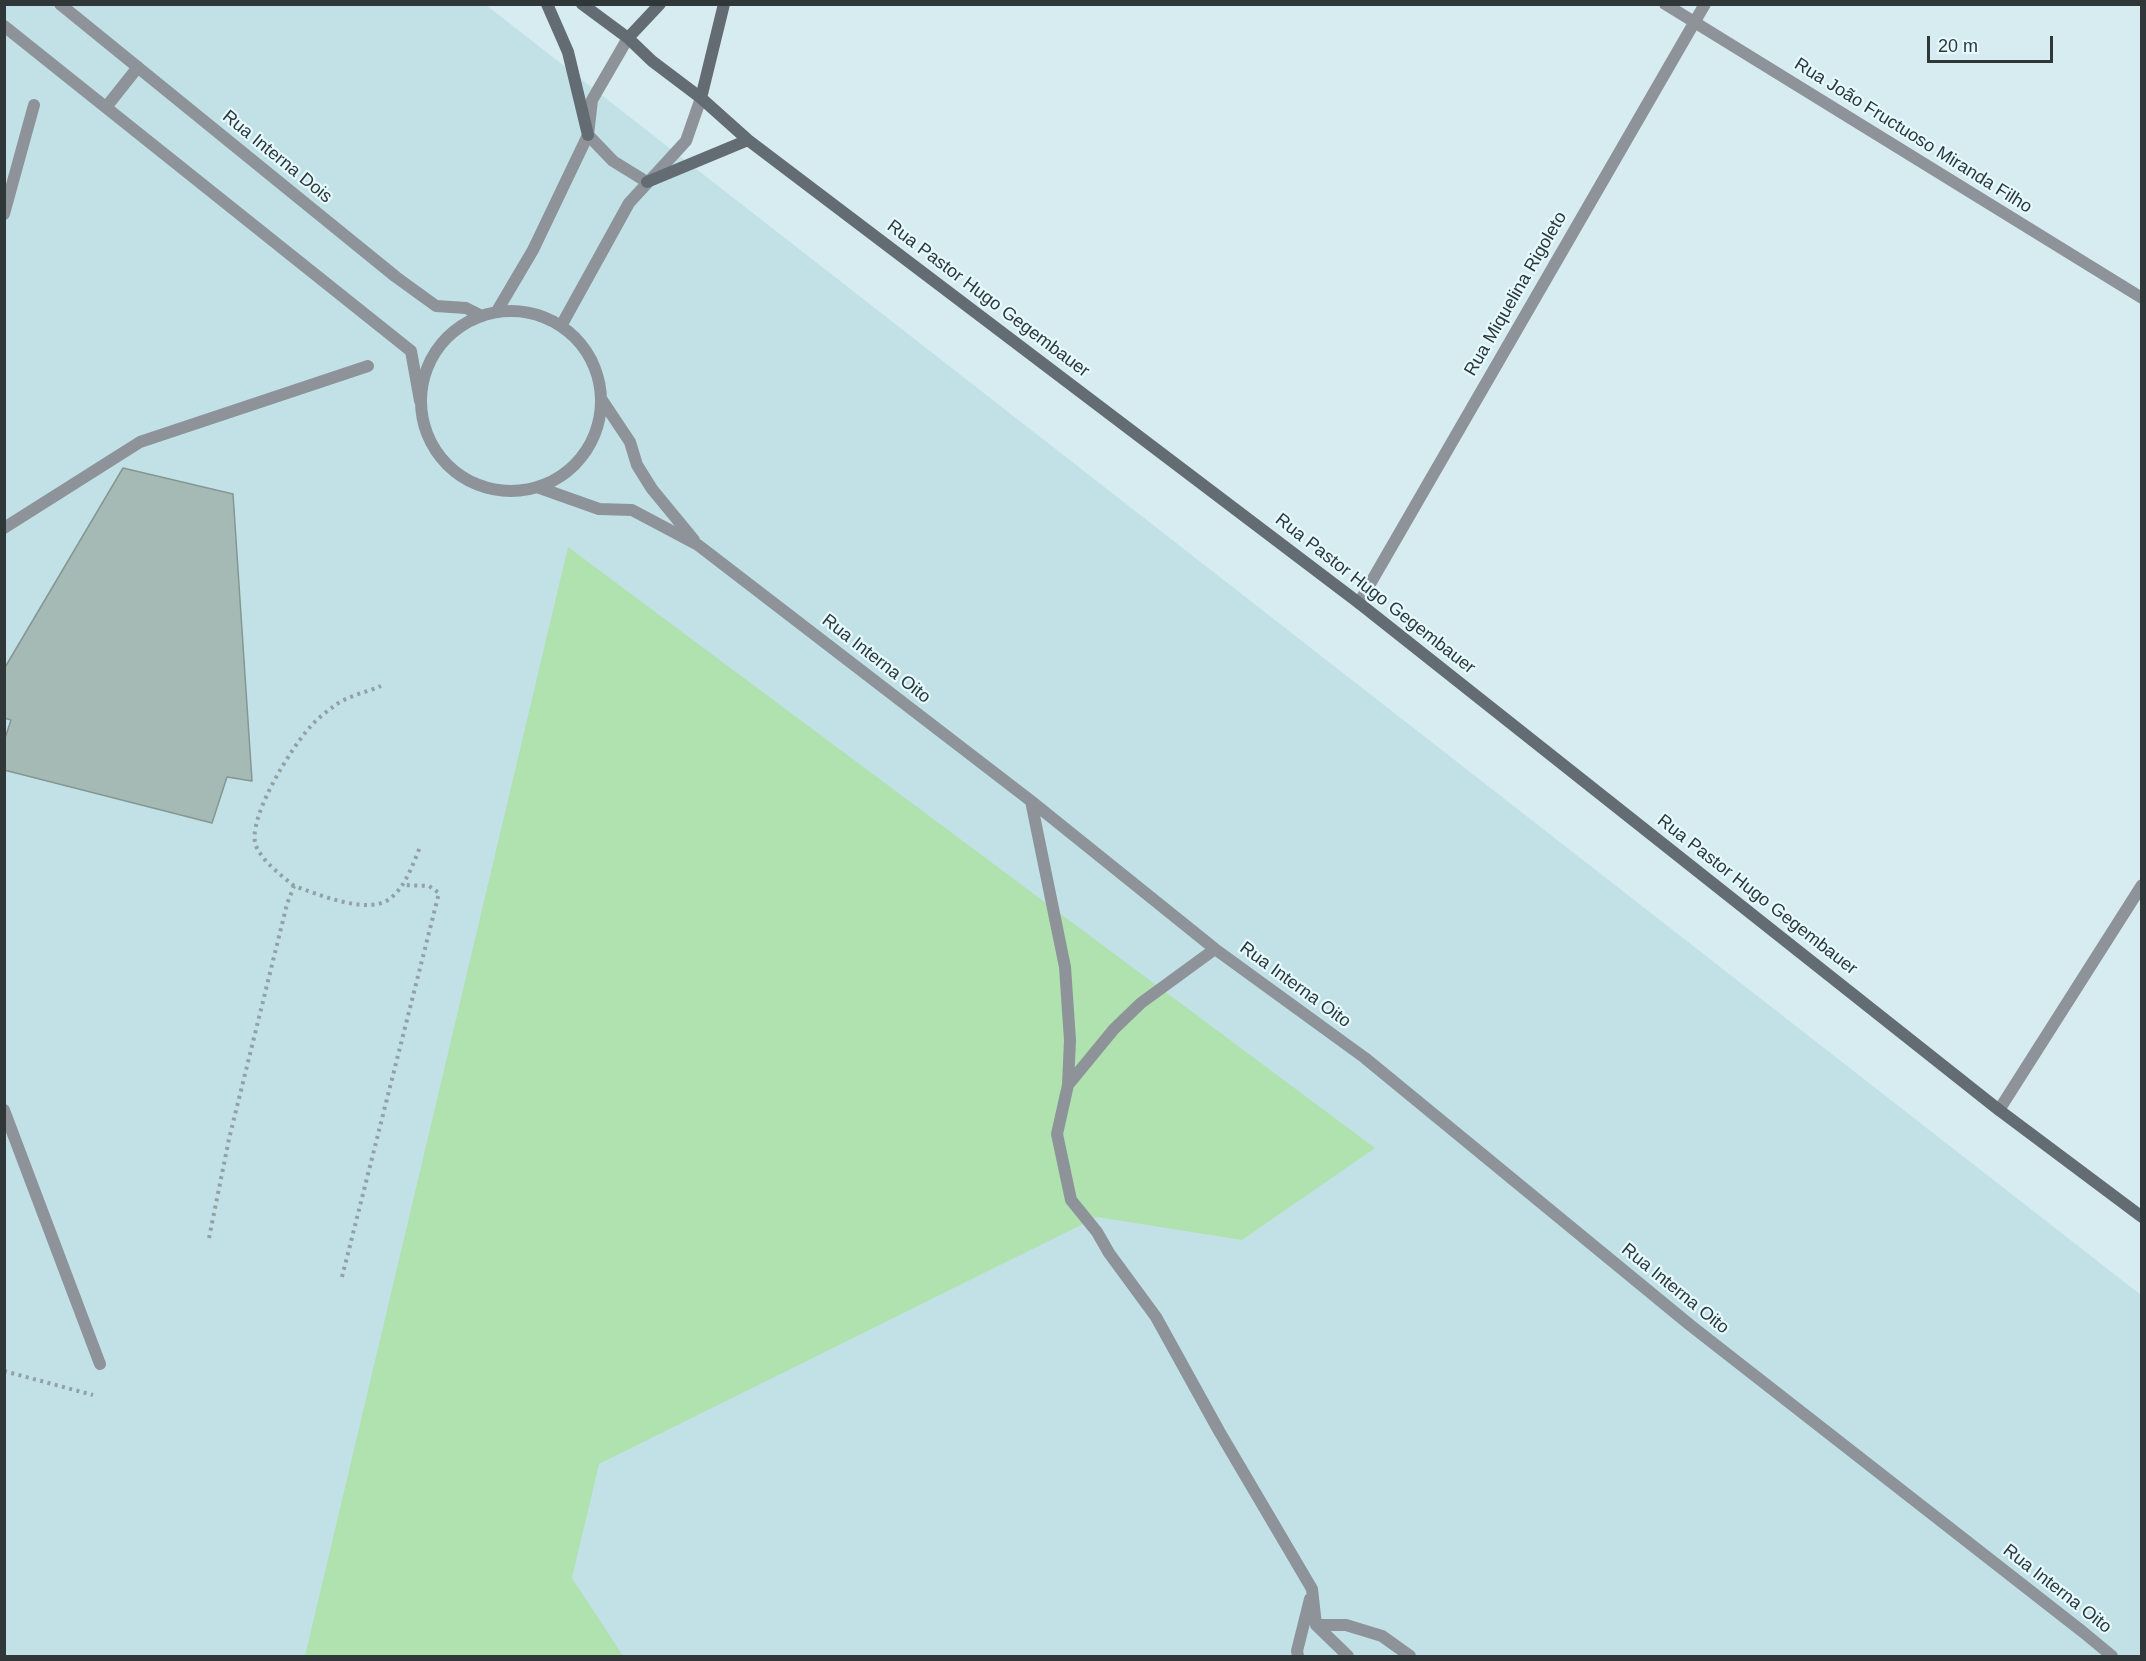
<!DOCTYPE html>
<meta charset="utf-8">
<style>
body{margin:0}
#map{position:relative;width:2146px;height:1661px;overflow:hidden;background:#d7ecf1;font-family:Arial,sans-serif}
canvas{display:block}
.frame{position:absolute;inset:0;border:6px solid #2f3739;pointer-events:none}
.scale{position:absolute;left:1927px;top:36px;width:126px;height:27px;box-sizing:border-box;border:3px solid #2f3739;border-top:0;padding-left:8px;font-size:18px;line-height:21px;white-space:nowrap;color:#2f3739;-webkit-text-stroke:4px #e4faff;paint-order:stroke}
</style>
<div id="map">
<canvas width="2146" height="1661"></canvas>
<div class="frame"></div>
<div class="scale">20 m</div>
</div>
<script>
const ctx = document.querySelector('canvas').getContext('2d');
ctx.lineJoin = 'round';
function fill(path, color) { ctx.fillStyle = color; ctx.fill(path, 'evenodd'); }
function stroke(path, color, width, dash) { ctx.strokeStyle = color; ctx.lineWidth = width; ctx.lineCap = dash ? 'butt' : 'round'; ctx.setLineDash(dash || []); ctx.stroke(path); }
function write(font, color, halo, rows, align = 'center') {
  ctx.font = font + ' Arial,sans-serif'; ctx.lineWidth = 4.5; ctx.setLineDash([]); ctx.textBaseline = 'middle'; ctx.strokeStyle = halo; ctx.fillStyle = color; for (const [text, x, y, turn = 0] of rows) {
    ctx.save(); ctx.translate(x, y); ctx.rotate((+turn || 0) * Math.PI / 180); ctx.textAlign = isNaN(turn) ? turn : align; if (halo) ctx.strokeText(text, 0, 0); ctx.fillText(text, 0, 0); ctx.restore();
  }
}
fill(new Path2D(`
 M 5,5 L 486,5 L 2141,1295 L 2141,1656 L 5,1656 Z`), '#c2e1e7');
fill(new Path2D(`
 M 568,547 L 1375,1148 L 1242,1240 L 1097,1217 L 599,1464 L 572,1578 L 623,1656 L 305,1656 Z`), '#afe2ae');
const building = new Path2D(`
 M 123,468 L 233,494 L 252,781 L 227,777 L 212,823 L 4,770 L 4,741 L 11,720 L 4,718 L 4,669 Z`);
fill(building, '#a6bab5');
stroke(building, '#849792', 1.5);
stroke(new Path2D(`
 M 294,886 C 281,875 263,862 256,846 C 246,819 292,747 310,727 C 317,719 326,712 334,706 C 347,696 367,692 381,686
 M 209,1238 L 229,1139 L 287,904 L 294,886 C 318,894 370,917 392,897 C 407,884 413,863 421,845
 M 342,1277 L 439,893 L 429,886 L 402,885
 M 4,1371 L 93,1395`), '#91a1a4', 4, [3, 4.5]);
stroke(new Path2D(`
 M 60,4 L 396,277 L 436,306 L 466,308 L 482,316
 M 4,26 L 411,351 L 420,401
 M 107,106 L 138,67
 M 588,135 L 613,161 L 647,182
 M 4,214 L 34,105
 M 497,311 L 533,250 L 588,135 L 592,100 L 628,38
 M421 401a90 90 0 1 1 180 0a90 90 0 1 1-180 0Z
 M 561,326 L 629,203 L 686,141 L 701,98
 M 602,400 L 630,442 L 637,465 L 652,489 L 694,540
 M 537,487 L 599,509 L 632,510 L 698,545 L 1031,801 L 1215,949 L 1365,1058 L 1690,1325 L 2083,1632 L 2112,1656
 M 4,528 L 140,442 L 368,366
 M 1031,801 L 1065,967 L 1070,1040 L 1068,1085 L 1057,1134 L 1071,1200 L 1097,1232 L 1109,1253 L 1156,1317 L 1219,1431 L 1312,1589 L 1316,1625 L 1348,1656
 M 1068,1085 L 1114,1029 L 1141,1003 L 1215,949
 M 4,1110 L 100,1364
 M 1316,1625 L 1346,1625 L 1382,1636 L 1410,1656
 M 1298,1656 L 1297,1651 L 1310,1599`), '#8e9399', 12);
stroke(new Path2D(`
 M 1665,4 L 2142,298
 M 1359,603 L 1705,4
 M 1999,1110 L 2142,885`), '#8e9399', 12);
stroke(new Path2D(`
 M 547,4 L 568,52 L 588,135
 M 582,4 L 628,38 L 652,61 L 701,98 L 748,140 L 1359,603 L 1999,1110 L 2142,1217
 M 628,38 L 660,4
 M 701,98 L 724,4
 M 647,182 L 748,140`), '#636b73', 12);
write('18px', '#2f3739', '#e4faff', [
 ["Rua João Fructuoso Miranda Filho",1913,136,32],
 ["Rua Interna Dois",277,157,39],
 ["Rua Miquelina Rigoleto",1516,294,-60],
 ["Rua Pastor Hugo Gegembauer",988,299,37],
 ["Rua Pastor Hugo Gegembauer",1375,594,38],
 ["Rua Interna Oito",876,659,38],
 ["Rua Pastor Hugo Gegembauer",1757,895,38],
 ["Rua Interna Oito",1295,985,36],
 ["Rua Interna Oito",1675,1289,39],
 ["Rua Interna Oito",2057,1589,38]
]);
</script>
